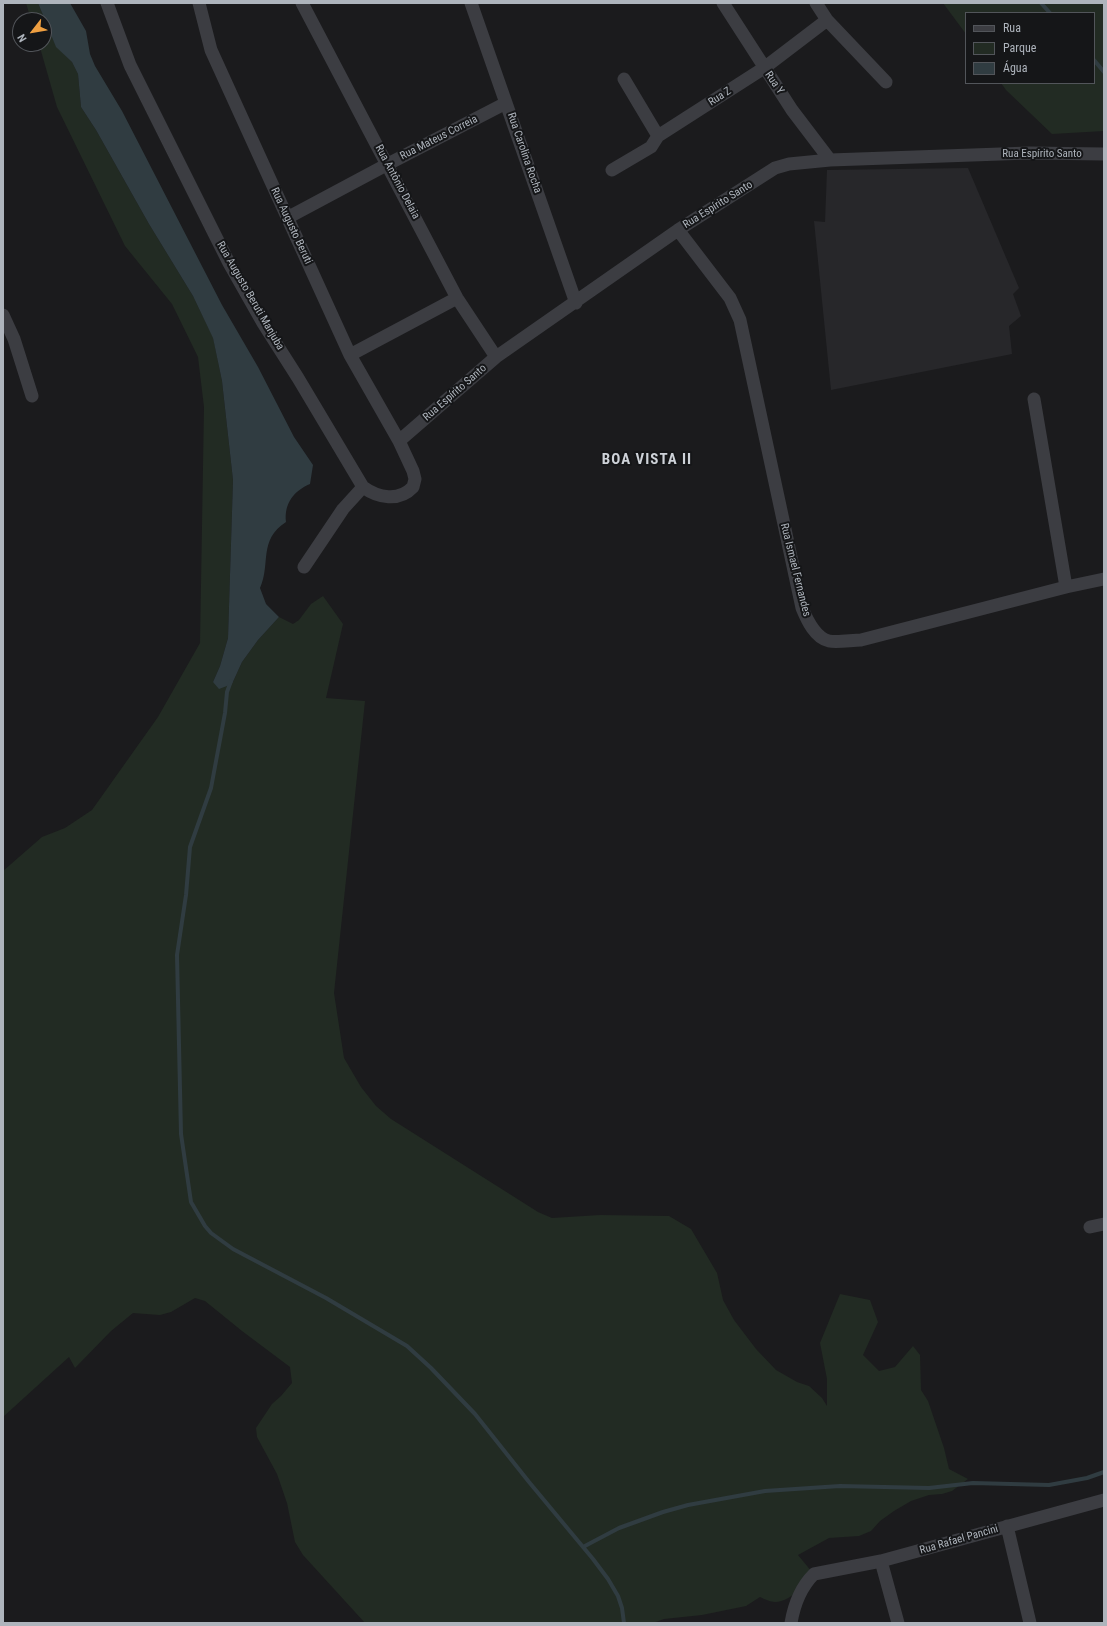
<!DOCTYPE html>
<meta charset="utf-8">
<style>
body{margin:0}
#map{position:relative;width:1107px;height:1626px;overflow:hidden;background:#1b1b1d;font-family:"Roboto Condensed",sans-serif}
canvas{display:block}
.frame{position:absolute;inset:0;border:4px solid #aeb4bc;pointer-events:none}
.legend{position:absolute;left:965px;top:12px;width:130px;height:72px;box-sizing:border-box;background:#151618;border:1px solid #52555a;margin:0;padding:5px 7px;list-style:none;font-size:12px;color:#aeb4bc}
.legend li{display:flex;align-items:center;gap:8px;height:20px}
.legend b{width:20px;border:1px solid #52555a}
.north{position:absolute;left:12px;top:12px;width:40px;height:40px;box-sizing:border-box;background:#151618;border:1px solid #52555a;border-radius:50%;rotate:239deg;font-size:11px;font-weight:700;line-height:16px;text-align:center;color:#aeb4bc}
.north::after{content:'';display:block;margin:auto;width:14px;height:18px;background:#ee9f41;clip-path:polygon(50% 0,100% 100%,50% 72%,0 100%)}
</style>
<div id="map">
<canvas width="1107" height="1626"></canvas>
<div class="frame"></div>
<ul class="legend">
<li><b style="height:5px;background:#3c3d42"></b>Rua</li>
<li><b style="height:11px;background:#222b23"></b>Parque</li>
<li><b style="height:11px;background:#303c41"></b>Água</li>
</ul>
<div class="north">N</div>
</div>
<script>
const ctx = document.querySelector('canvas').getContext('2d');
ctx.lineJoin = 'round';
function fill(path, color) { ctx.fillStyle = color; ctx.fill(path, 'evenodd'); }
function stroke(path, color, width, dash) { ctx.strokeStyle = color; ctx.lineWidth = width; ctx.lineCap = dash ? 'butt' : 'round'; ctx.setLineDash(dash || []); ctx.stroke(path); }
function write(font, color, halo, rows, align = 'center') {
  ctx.font = font + ' "Roboto Condensed",sans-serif'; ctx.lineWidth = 4; ctx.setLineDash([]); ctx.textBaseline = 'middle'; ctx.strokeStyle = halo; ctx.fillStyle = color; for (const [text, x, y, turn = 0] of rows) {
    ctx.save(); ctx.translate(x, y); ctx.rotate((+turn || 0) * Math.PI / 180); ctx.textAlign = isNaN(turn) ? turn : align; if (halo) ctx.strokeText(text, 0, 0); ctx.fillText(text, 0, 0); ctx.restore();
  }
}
fill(new Path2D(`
 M 968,168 L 1019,288 L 1013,294 L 1021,316 L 1009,326 L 1012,354 L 831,390 L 814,221 L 825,222 L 827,170 Z`), '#27272a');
fill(new Path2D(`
 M 26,3 L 38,3 L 56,46 L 72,62 L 78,74 L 81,107 L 96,130 L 149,224 L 193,296 L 213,337 L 222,381 L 233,480 L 228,638 L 220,666 L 213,682 L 232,684 L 242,662 L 258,640 L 279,617 L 293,624 L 299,620 L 311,604 L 323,596 L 343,624 L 326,698 L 365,701 L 334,993 L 344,1058 L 361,1087 L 376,1106 L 391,1119 L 538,1212 L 552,1218 L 600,1215 L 669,1216 L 691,1229 L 717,1273 L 723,1300 L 734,1320 L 756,1349 L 776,1370 L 797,1382 L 809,1386 L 822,1398 L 827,1406 L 827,1379 L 820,1343 L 840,1294 L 870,1300 L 878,1322 L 863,1355 L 879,1371 L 895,1367 L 913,1346 L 920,1355 L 921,1390 L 928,1401 L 944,1448 L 949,1469 L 968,1479 L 952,1491 L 942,1494 L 929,1495 L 911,1501 L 894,1511 L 880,1521 L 871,1531 L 859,1536 L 829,1538 L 798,1555 L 812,1572 C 802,1585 793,1601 775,1602 C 771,1602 764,1599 760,1597 L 746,1606 L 702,1615 L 664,1619 L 653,1623 L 365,1623 L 303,1555 L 295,1542 L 287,1503 L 277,1474 L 257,1437 L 256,1428 L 272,1404 L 281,1396 L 292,1383 L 290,1367 L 242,1331 L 205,1301 L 195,1298 L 171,1312 L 160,1315 L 133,1313 L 111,1331 L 75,1368 L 69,1357 L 3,1417 L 3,871 L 42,837 L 65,828 L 92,810 L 158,717 L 200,643 L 204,407 L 198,357 L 172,304 L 125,246 L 57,107 L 39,44 L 44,44 L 44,20 L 31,20 Z
 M 943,3 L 1104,3 L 1104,131 L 1052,134 L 1006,90 L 1001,83 L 1094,83 L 1094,13 L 966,13 L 966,34 Z`), '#222b23');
fill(new Path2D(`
 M 38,3 L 70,3 L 86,31 L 90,54 L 95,66 L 122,111 L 222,305 L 258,367 L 294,437 L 313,465 L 310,484 C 294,491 284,503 286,522 C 258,540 271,564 260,588 L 266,604 L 279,617 L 258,640 L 242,662 L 232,684 L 219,689 L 213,682 L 220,666 L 228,638 L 233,480 L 222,381 L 213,338 L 193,296 L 149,224 L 96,130 L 81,107 L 78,74 L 72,62 L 56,47 Z`), '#303c41');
stroke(new Path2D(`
 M 1041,3 L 1050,13
 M 1094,60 L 1104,72
 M 231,681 L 227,692 L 225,713 L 211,788 L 190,847 L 186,895 L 177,955 L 181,1134 L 191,1202 L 205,1226 L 211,1233 L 233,1249 L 326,1298 L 407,1346 L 431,1368 L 475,1414 L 529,1482 L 593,1559 L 608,1579 L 618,1596 L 622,1608 L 624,1623
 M 583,1547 L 619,1528 L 663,1512 L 688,1505 L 765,1491 L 840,1486 L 929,1488 L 973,1483 L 1049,1485 L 1087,1478 L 1104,1472`), '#303c41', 4);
stroke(new Path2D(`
 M 107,3 L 130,65 L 229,263 L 263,323 L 298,378 L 363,487 C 378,498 399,502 413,487 L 415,479 L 413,471 L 399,441 L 350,355 L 211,50 L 199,3
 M 302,3 L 457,298 L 496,357
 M 471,3 L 576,303
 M 723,3 L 792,110 L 830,160
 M 816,3 L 827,20 L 886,82
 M 624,79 L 658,136
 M 612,170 L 651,147 L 658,136 L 764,68 L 827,20
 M 287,218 L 388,164 L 506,103
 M 678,230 L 730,298 L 740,320 L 802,608 C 807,620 815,638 829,641 C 837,643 852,640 861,640 L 1066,587 L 1104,579
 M 3,315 L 14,339 L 32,396
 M 350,355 L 457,298
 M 1034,399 L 1066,587
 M 399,441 L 496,357 L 678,230 L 775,168 L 789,164 L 830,160 L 1029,153 L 1104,154
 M 304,567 L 343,509 L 363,487
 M 1090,1227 L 1104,1224
 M 1007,1526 L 1030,1623
 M 881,1561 L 898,1623
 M 791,1623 C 794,1605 801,1587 814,1574 L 881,1561 L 1104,1500`), '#3c3d42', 13);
write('11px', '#aeb4bc', '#151618', [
 ["Rua Y",774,83,56],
 ["Rua Z",720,97,-33],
 ["Rua Mateus Correia",439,138,-27],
 ["Rua Carolina Rocha",524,153,71],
 ["Rua Espírito Santo",1042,154],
 ["Rua Antônio Delaia",397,182,62],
 ["Rua Espírito Santo",718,205,-32],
 ["Rua Augusto Beruti",291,226,65],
 ["Rua Augusto Beruti Manjuba",250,296,60],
 ["Rua Espírito Santo",455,393,-41],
 ["Rua Ismael Fernandes",795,570,76],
 ["Rua Rafael Pancini",959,1540,-16]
]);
ctx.letterSpacing = '1px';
write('bold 15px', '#ced2d8', '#151618', [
 ["BOA VISTA II",647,460]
]);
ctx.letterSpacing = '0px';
</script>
